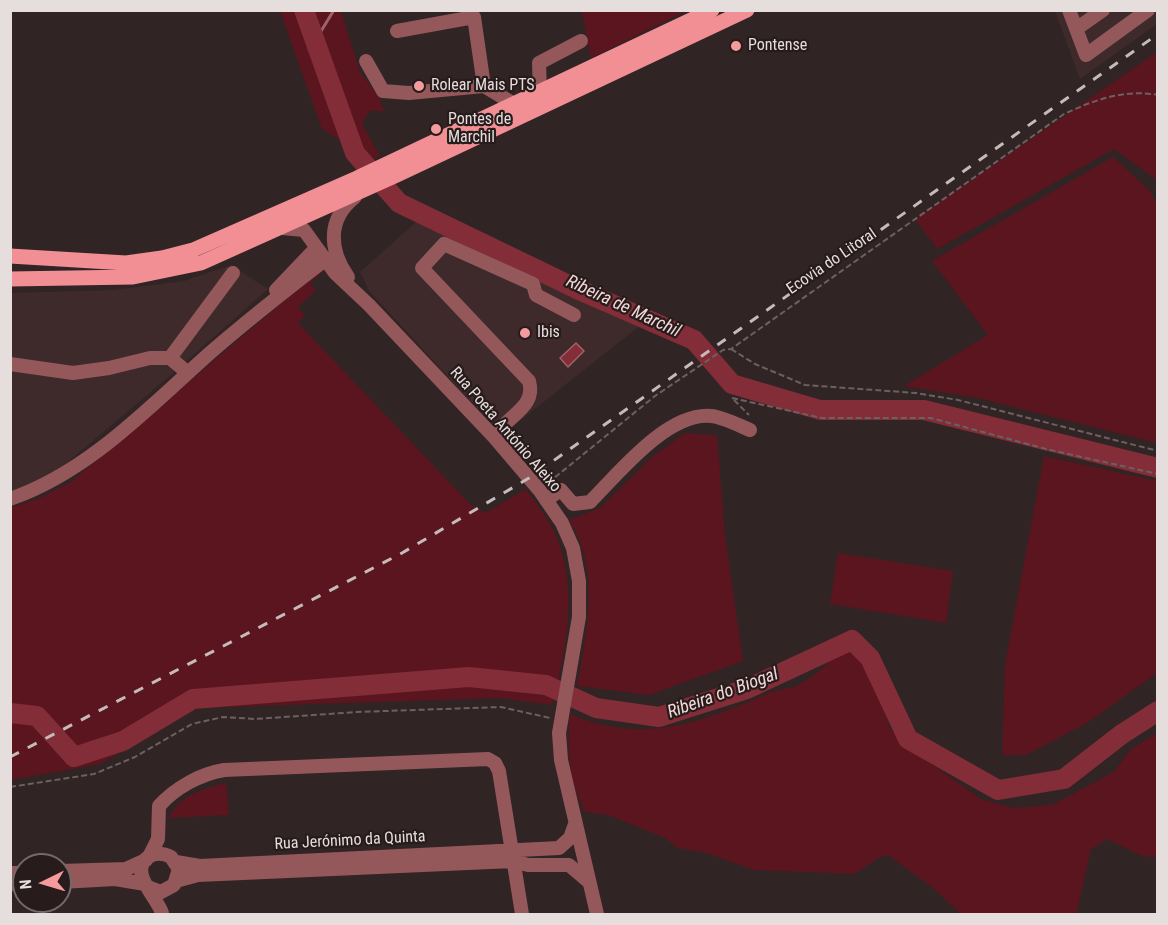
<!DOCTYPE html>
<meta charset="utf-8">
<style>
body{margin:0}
#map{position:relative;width:1168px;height:925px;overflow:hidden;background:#312425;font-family:"Roboto Condensed",sans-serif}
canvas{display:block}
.frame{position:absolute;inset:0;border:12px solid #e6dddd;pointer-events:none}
.north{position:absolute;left:12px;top:853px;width:60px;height:60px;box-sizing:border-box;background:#271b1b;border:2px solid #736969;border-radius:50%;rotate:265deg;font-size:16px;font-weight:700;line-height:24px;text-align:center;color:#e6dddd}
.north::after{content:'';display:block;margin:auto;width:21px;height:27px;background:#f59b9e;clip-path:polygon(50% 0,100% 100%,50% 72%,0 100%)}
</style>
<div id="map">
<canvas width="1168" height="925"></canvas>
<div class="frame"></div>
<div class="north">N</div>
</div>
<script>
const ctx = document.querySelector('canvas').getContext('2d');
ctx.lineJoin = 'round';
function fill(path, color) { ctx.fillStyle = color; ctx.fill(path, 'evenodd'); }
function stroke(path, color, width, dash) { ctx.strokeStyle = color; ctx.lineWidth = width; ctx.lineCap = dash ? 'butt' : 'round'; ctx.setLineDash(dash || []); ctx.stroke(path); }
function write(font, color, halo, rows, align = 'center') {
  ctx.font = font + ' "Roboto Condensed",sans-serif'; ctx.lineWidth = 4.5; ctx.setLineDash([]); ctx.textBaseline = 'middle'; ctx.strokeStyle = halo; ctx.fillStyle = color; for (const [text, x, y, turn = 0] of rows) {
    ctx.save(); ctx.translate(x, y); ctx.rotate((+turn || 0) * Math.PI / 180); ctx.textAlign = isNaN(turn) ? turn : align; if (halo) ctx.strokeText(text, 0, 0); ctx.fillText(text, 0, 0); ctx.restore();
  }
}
fill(new Path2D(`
 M 1055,11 L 1157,11 L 1157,24 L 1080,79 Z
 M 416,222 L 642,324 L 502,435 L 369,291 L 360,272 Z
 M 231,265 L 268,289 L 172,374 L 62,467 L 40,482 L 11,491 L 11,293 L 113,290 L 184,281 Z`), '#3e2a2b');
fill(new Path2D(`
 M 280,11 L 341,11 L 360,72 L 379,97 L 384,111 L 369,111 L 362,124 L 380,156 L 356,166 L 342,141 L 322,129 Z
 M 582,11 L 582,10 L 686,11 L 591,58 Z
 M 1157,52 L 1157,180 L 1114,149 L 937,249 L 915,219 Z
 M 1113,157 L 1150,191 L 1157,204 L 1157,443 L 978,398 L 904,386 L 988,335 L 932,261 Z
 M 323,271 L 310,283 L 316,290 L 298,307 L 305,315 L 298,323 L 471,505 L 485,513 L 526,489 C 536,504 549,519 556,536 C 579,591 566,649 552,705 L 499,698 L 196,708 L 100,764 L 11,780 L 10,508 L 38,499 L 71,482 L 318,272 Z
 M 685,433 L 717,435 L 725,536 L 743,661 L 649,695 L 577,686 C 587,633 601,568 569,520 L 600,508 L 652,457 Z
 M 1044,456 L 1157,481 L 1157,673 L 1087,723 L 1026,755 L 1002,755 L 1005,665 Z
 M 838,553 L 953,571 L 946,623 L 830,604 Z
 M 848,649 L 857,654 L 875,683 L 890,729 L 911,750 L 981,799 L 1013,808 L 1052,805 L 1114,772 L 1130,750 L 1157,733 L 1157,857 L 1142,856 L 1107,839 L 1091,849 L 1076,914 L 961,914 L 933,888 L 888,855 L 880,857 L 854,874 L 754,870 L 707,853 L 678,848 L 665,838 L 608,815 L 585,812 C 568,778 567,752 570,714 C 643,745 701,723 769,693 C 777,690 787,689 796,686 C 815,678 830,659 848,649 Z
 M 226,783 L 229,815 L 169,818 C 177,796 205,788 226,783 Z`), '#5b151f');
const water = new Path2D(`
 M 576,343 L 584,351 L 568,367 L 560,358 Z`);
fill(water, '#822d37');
stroke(water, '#a06269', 1.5);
stroke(new Path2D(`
 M 315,41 L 334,10`), '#a06269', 3);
stroke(new Path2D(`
 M 304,10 L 355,153 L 399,203 L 577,289 L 694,340 L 732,384 L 820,410 L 924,410 L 1158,468
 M 10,713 L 37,716 L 74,757 L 123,741 L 193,699 L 469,677 L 546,685 L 596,708 L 659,717 L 747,689 L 852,640 L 870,658 L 908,739 L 998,790 L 1064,779 L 1122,734 L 1158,711`), '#822d37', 20);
stroke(new Path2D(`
 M 731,349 L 755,364 L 805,385 L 916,393 L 958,400 L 1158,451
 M 732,398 L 822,418 L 931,418 L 1046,449 L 1158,474
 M 734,400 L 749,415
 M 548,483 L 655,396 L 723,350 L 731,349 L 1064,114 C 1094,100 1124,89 1158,95
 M 10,787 L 94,774 L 135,757 L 192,724 L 223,717 L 255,719 L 357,712 L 501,707 L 550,718`), '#6c6061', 2, [6, 3]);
stroke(new Path2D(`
 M 1069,10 L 1086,55 L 1148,10
 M 1076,29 L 1103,10
 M 397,31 L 474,17 L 484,86
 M 366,61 L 383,91 L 409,93 L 484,86 L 514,104
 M 540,92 L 539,63 L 581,41
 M 282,228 L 304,230 L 335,273 L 369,305 L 494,437 L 540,491 L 562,523 L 573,548 L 579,581 L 579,617 L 559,733 L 561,760 L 597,914
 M 348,277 C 329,250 327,219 355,197
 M 276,290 L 316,248
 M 170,358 L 233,273
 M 10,364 L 73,373 L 109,368 L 150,358 L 170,358 L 188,373
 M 494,437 C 506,416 537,408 529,381 L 422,268 L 444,244 L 533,284 L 536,295 L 574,315
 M 10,499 C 89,472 150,406 211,352 C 248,320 286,290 325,260
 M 546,500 L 561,490 L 573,504 L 590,502 C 618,474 667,412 711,416 C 723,417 738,425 750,430
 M 149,857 L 158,839 L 159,806 C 175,788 200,774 224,770 L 488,759 L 495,763 L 499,771 L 522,914
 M 176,862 L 200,866 L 559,848 L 570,838 L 575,824
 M 60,871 L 126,869 L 146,860
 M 10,873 L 24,873
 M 176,881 L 198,875 L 513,861 L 528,865 L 569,865 L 589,882
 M 60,882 L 115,879 L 145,884
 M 10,884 L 24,883
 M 148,887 L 161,892 L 174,885 L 179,869 L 171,857 C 163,853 156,852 148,857 C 128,872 157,897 162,913`), '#94585b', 14);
stroke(new Path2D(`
 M 10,256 L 126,263 L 162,258 L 193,250 L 357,178 L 712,10
 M 10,279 L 133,277 L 201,263 L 397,175 L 747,10`), '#f28f94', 15);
stroke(new Path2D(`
 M 10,757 L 402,553 L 529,478 L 1158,34`), '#c5bbbb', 3, [10, 10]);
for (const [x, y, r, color] of [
 [736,46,6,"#f59b9e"],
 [419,86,6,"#f59b9e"],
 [436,129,6,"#f59b9e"],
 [525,333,6,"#f59b9e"]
]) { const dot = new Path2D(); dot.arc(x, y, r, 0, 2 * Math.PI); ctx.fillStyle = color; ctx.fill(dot); stroke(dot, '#271b1b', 2); }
write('16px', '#e6dddd', '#271b1b', [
 ["Pontense",748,46],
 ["Rolear Mais PTS",431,86],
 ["Pontes de",448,120],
 ["Marchil",448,138],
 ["Ibis",537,333]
], 'left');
write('16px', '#e6dddd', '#271b1b', [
 ["Ecovia do Litoral",832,262,-34],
 ["Rua Poeta António Aleixo",505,430,49],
 ["Rua Jerónimo da Quinta",350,841,-3]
]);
write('italic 18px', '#f2d7d8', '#271b1b', [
 ["Ribeira de Marchil",623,307,25],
 ["Ribeira do Biogal",723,694,-20]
]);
</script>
